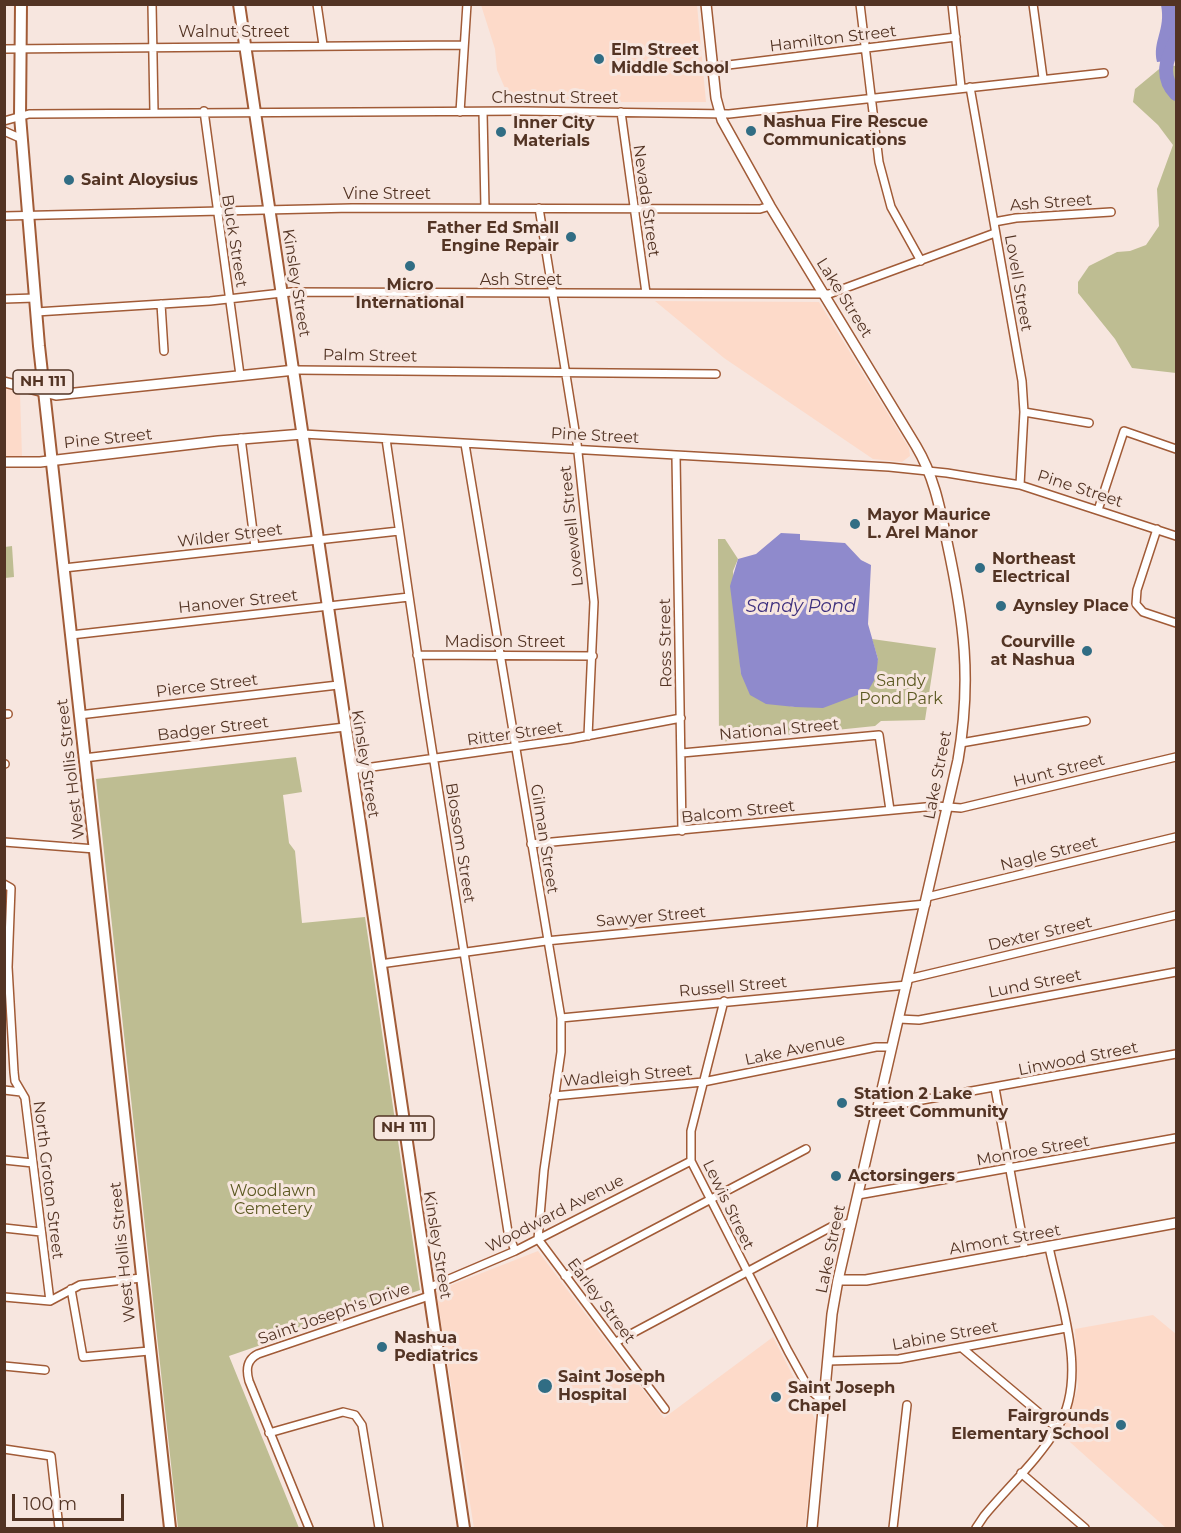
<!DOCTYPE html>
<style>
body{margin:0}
#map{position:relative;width:1181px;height:1533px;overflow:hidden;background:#f7e6df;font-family:Montserrat,sans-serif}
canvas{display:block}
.frame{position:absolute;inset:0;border:6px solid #533424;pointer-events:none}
.scale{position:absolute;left:12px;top:1494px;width:112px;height:27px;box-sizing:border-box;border:3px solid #533424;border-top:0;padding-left:8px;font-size:18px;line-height:21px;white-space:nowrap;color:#533424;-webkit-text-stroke:4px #f7e6df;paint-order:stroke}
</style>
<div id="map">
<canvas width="1181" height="1533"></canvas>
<div class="frame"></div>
<div class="scale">100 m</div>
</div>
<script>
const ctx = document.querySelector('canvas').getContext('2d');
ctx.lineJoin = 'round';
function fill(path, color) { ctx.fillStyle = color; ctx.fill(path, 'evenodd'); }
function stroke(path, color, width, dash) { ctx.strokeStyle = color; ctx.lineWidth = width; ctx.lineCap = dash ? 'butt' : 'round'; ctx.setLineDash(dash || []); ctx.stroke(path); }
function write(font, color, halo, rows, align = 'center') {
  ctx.font = font + ' Montserrat,sans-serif'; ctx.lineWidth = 6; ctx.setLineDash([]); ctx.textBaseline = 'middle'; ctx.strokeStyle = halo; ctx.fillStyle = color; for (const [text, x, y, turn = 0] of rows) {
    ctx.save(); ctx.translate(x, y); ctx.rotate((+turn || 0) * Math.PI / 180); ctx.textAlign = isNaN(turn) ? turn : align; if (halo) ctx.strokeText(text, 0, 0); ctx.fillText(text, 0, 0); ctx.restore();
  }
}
fill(new Path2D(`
 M 481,5 L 697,5 L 706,102 L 511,102 L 497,70 L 495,49 Z
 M 655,301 L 819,302 L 909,448 L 910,456 L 902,462 L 873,459 L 724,358 Z
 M 4,388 L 20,393 L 22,457 L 5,456 Z
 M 538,1251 L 664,1418 L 773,1337 L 816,1421 L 805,1528 L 474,1528 L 436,1291 Z
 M 1153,1315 L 1176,1334 L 1176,1528 L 1166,1528 L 1062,1435 L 1078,1388 L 1075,1329 Z`), '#fddac9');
fill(new Path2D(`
 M 1164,65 L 1176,66 L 1176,373 L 1132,368 L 1115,339 L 1078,293 L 1078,282 L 1089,266 L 1117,252 L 1130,251 L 1146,245 L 1159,226 L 1157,189 L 1173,145 L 1158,125 L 1133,102 L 1135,89 Z
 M 718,539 L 725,539 L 738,559 L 733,571 L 741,674 L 784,705 L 795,707 L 868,690 L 878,659 L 872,639 L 936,648 L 925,720 L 881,721 L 875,726 L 719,742 Z
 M 12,546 L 14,577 L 5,578 L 5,547 Z
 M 296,757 L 302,792 L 283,795 L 289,843 L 295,851 L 302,923 L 365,917 L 420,1290 L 229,1356 L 299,1528 L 178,1528 L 96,779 Z`), '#bebd92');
fill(new Path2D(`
 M 1161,5 L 1176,5 L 1176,60 L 1157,62 C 1152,41 1166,30 1161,5 Z
 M 781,533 L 800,534 L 800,540 L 845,543 L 861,560 L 871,565 L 868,624 L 878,659 L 876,677 L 868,691 L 823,708 L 795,707 L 766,704 L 750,695 L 741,674 L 730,586 L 738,559 L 756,554 Z`), '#8f8acc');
stroke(new Path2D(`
 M 1176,40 C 1166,59 1160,77 1176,94`), '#8f8acc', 14);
const street = new Path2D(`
 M 152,4 L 154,112
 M 317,4 L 323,45
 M 860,4 L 879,162 L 891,207 L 921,261
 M 952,4 L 961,87
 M 1033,4 L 1043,78
 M 4,49 L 463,45
 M 712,67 L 956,37
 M 970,87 L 1022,381 L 1024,412 L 1020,485
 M 204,111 L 240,375
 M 460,112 L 467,4
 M 483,112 L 485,208
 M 621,112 L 646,293
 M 4,121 L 29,114 L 522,111 L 729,114 L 1104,73
 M 4,131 L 22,139
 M 539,208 L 577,443 L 594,602 L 588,736
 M 4,216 L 352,208 L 760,209 L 770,206
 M 994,222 L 1016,218 L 1111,212
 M 4,299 L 35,298
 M 161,304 L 164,351
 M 36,312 L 210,301 L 291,292 L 829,294 L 995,233
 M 295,370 L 716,374
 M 1024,412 L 1089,423
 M 303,434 L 889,467 L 947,473 L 1020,485 L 1176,536
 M 241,438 L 255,547
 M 386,439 L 424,698 L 508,1232 L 515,1251
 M 465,444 L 561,1018 L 561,1052 L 544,1170 L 538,1239 L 665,1409
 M 676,456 L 682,831
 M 1098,510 L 1124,431 L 1176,449
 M 1157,529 L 1137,590 L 1136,604 L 1143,612 L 1176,623
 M 64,568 L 399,531
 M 71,635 L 409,597
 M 417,655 L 593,656
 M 4,714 L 8,714
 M 79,715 L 338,685
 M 961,743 L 1086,721
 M 682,753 L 879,735 L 890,810
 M 84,758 L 345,727
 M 4,764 L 5,764
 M 351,770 L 570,739 L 681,718
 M 4,842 L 95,849
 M 531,844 L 936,806 L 961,808 L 1176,757
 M 4,884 L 11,888 L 8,967 L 14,1072 L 15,1081 L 25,1098 L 50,1301
 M 927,897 L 1176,837
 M 380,964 L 546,941 L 926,904
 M 908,979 L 1176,915
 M 724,1001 L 691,1131 L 691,1161 L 788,1351 L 809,1389 L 824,1402
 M 561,1018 L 907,985
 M 899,1019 L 919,1020 L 1176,972
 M 995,1088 L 1025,1252
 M 4,1090 L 21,1092
 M 554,1096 L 703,1082 L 876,1047 L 892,1047
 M 878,1108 L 1176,1054
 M 4,1160 L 33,1163
 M 858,1195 L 1176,1138
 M 4,1228 L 41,1232
 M 565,1276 L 806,1149
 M 428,1288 L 515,1251 L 691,1161
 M 71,1289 L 83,1357 L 149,1351
 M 4,1297 L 50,1301 L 80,1285 L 141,1278
 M 616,1342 L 831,1227 L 851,1223
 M 962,1348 L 1057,1428
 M 828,1361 L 899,1359 L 1066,1328
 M 4,1366 L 45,1370
 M 269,1433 L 343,1412 L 355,1415 L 362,1425 L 379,1528
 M 4,1449 L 51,1456 L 59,1528
 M 1021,1473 L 1085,1528
 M 309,1528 L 249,1381 C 246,1370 246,1360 258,1354 L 429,1296
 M 893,1528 L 907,1405
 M 976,1528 L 984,1516 C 1008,1487 1038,1460 1058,1427 C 1089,1375 1060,1302 1049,1247`);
const secondary = new Path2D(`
 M 706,4 L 716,98 L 722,120 L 770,206 L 916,446 C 934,476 940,508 947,542 C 964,620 972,680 958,760 L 838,1280 L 832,1314 L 812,1528
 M 4,382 L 56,395 L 295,370
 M 4,462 L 40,462 L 218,441 L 303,434
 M 838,1280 L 866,1280 L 1176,1223`);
const primary = new Path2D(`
 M 21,4 L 20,116 L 39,346 L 170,1528
 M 239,4 L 464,1528`);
stroke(street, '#a15b37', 10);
stroke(secondary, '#a15b37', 12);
stroke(primary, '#a15b37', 14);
stroke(street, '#fff', 7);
stroke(secondary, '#fff', 9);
stroke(primary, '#fff', 10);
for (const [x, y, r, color] of [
 [599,59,6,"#316d84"],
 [751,131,6,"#316d84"],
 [501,132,6,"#316d84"],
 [69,180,6,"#316d84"],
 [571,237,6,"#316d84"],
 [410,266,6,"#316d84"],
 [855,524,6,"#316d84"],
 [980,568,6,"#316d84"],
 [1001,606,6,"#316d84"],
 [1087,651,6,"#316d84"],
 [842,1103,6,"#316d84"],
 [836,1176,6,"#316d84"],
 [382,1347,6,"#316d84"],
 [545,1386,8,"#316d84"],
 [776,1397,6,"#316d84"],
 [1121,1425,6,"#316d84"]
]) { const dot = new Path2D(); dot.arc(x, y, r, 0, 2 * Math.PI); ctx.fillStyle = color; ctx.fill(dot); stroke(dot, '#f7e6df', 2); }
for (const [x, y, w] of [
 [43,382,60],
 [404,1128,60]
]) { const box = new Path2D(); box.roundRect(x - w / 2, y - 12, w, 24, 4.5); ctx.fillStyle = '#f7e6df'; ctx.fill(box); stroke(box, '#533424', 1.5); }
write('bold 15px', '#533424', null, [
 ["NH 111",43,382],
 ["NH 111",404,1128]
]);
write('16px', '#533424', '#f7e6df', [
 ["Walnut Street",234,32],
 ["Hamilton Street",833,39,-7],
 ["Chestnut Street",555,98],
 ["Vine Street",387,194],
 ["Nevada Street",646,201,82],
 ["Ash Street",1051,203,-4],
 ["Buck Street",234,241,81],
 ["Ash Street",521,280],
 ["Kinsley Street",296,283,81],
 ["Lovell Street",1018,283,80],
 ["Lake Street",844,298,58],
 ["Palm Street",370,356,1],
 ["Pine Street",595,436,3],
 ["Pine Street",108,439,-6],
 ["Pine Street",1080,489,18],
 ["Lovewell Street",572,526,-96],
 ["Wilder Street",230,536,-7],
 ["Hanover Street",238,602,-6],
 ["Madison Street",505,642],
 ["Ross Street",666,643,-91],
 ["Pierce Street",207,686,-7],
 ["Badger Street",213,729,-7],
 ["National Street",779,730,-5],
 ["Ritter Street",515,734,-8],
 ["Kinsley Street",365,764,81],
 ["West Hollis Street",71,769,-97],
 ["Hunt Street",1059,771,-14],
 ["Lake Street",938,775,-79],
 ["Balcom Street",738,812,-6],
 ["Gilman Street",544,839,81],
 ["Blossom Street",460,843,81],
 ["Nagle Street",1049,854,-14],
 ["Sawyer Street",651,917,-5],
 ["Dexter Street",1040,934,-13],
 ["Lund Street",1035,984,-11],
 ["Russell Street",733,987,-5],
 ["Lake Avenue",795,1050,-12],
 ["Linwood Street",1078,1059,-11],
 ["Wadleigh Street",628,1076,-5],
 ["Monroe Street",1033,1151,-10],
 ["North Groton Street",48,1180,83],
 ["Lewis Street",728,1205,64],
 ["Woodward Avenue",555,1214,-27],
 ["Almont Street",1005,1240,-10],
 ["Kinsley Street",437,1245,81],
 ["Lake Street",831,1249,-78],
 ["West Hollis Street",123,1252,-96],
 ["Earley Street",601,1301,53],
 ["Saint Joseph's Drive",334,1314,-19],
 ["Labine Street",945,1336,-10]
]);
write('bold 16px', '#533424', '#f7e6df', [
 ["Elm Street",611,50],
 ["Middle School",611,68],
 ["Nashua Fire Rescue",763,122],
 ["Communications",763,140],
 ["Inner City",513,123],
 ["Materials",513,141],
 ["Saint Aloysius",81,180],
 ["Father Ed Small",559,228,"right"],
 ["Engine Repair",559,246,"right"],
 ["Micro",410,285,"center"],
 ["International",410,303,"center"],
 ["Mayor Maurice",867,515],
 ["L. Arel Manor",867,533],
 ["Northeast",992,559],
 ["Electrical",992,577],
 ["Aynsley Place",1013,606],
 ["Courville",1075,642,"right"],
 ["at Nashua",1075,660,"right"],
 ["Station 2 Lake",854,1094],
 ["Street Community",854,1112],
 ["Actorsingers",848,1176],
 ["Nashua",394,1338],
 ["Pediatrics",394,1356],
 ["Saint Joseph",558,1377],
 ["Hospital",558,1395],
 ["Saint Joseph",788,1388],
 ["Chapel",788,1406],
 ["Fairgrounds",1109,1416,"right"],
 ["Elementary School",1109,1434,"right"]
], 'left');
write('16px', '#5d5a23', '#f7e6df', [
 ["Sandy",901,681],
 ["Pond Park",901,699],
 ["Woodlawn",273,1191],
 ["Cemetery",273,1209]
]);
write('italic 18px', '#3d2f7d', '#f7e6df', [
 ["Sandy Pond",801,607]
]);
</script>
